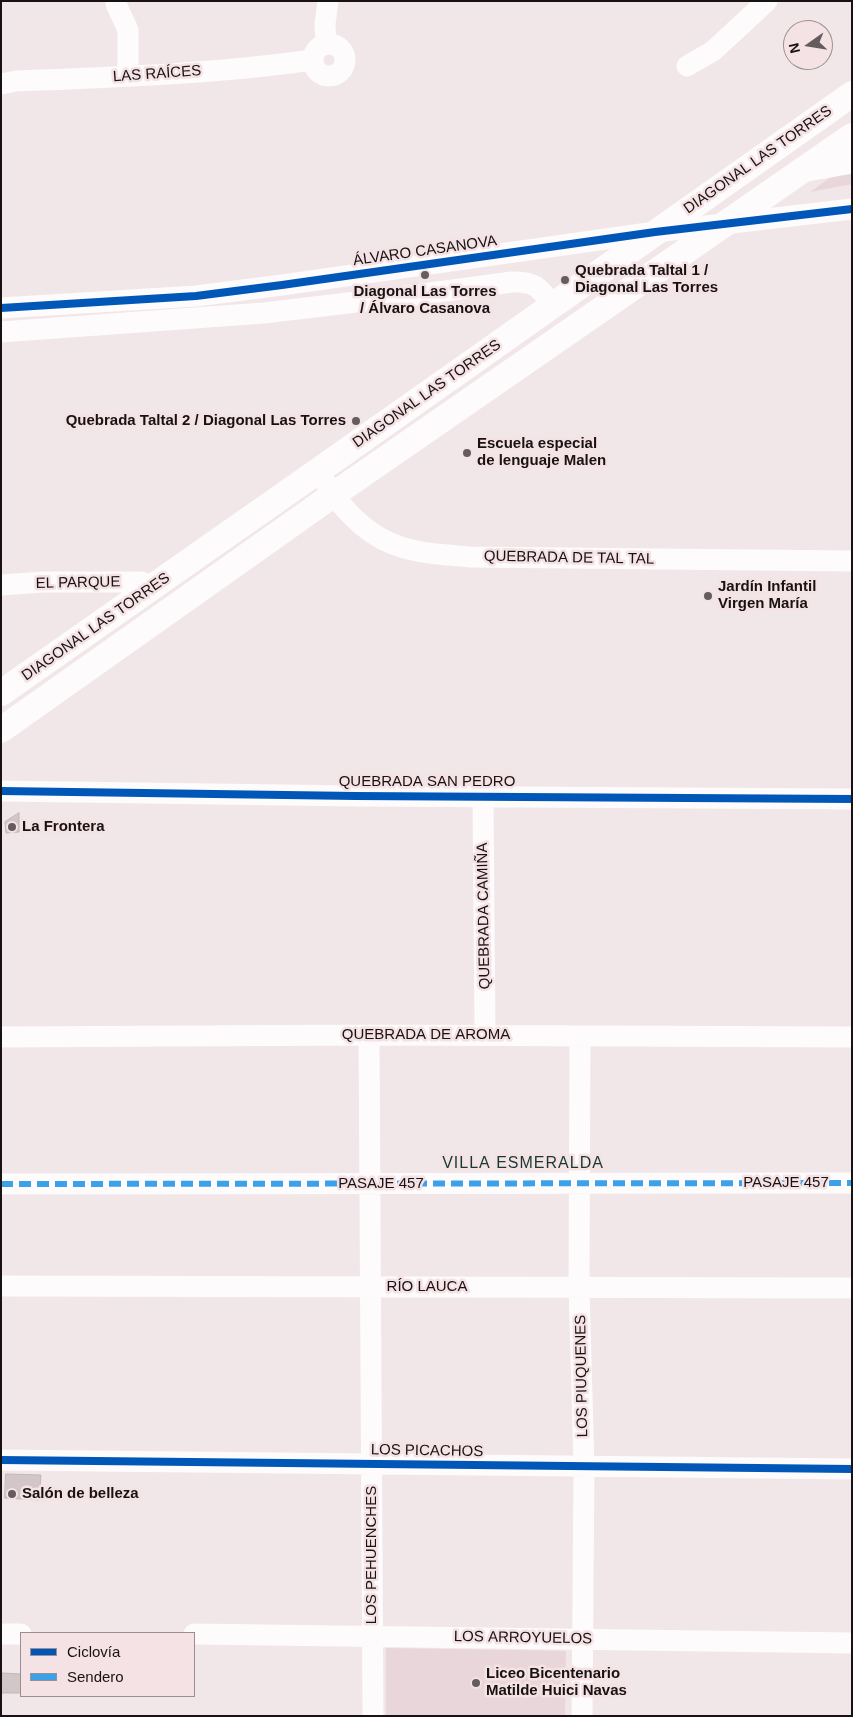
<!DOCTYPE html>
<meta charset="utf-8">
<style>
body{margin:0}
#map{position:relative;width:853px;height:1717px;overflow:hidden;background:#f1e6e8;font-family:Helvetica,sans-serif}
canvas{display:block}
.frame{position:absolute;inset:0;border:2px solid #181213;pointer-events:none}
.legend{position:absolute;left:20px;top:1632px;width:175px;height:65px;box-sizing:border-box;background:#f5e2e5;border:1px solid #9d8f91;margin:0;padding:6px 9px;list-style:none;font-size:15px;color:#181213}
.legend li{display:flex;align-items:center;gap:10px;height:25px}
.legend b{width:25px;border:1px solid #9d8f91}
.north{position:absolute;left:783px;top:20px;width:50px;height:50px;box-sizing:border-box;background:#f5e2e5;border:1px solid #9d8f91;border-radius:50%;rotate:257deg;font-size:14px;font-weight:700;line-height:20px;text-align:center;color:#181213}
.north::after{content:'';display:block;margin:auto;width:18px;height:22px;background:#645c5e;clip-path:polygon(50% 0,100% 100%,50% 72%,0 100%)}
</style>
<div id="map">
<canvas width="853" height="1717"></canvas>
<div class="frame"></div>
<ul class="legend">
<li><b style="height:6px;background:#0057b8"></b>Ciclovía</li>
<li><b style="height:6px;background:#3da1ea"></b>Sendero</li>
</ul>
<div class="north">N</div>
</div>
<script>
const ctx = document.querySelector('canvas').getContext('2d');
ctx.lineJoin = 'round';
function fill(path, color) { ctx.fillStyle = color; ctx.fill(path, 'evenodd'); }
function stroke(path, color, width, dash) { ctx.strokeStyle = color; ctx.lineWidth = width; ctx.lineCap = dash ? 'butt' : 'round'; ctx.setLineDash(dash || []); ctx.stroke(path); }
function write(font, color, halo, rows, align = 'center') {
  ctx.font = font + ' Helvetica,sans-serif'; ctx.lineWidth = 5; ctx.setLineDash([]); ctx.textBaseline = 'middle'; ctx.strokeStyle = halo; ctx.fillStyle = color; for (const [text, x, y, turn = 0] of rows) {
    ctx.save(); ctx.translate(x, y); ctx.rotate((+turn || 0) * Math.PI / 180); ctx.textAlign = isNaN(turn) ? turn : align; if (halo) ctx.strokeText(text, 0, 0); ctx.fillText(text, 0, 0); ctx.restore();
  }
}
fill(new Path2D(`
 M 852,162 L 852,184 L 810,192 Z
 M 386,1648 L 566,1651 L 565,1716 L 386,1716 Z`), '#e9d6da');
const building = new Path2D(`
 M 19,813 L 19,832 L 6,833 L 5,822 Z
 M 6,1474 L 41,1475 L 39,1500 L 5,1498 Z
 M 1,1673 L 21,1674 L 21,1693 L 1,1693 Z`);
fill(building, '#d2c6c8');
stroke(building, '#c0b8b9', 1);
stroke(new Path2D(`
 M 116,1 L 116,4 L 128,30 L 128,76
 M313 60a16 16 0 1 1 32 0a16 16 0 1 1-32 0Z
 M 326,44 L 325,24 L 328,1
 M 687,66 L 713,51 L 767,1
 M 1,84 L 16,81 C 114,77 214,74 312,60
 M 802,172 L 852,163
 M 1,308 L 196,296 L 282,285 L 655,232 L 852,209
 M 1,332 L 264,313 L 415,295 L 512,282 C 534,281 540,287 552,305
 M 325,482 C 343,510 368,537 401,547 C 423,554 447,555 470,557 L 852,561
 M 1,585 L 44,582 L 142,582 L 154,587
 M 1,791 L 356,796 L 852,799
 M 483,797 L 485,1035
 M 369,1035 L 373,1716
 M 580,1036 L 579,1287 L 584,1466 L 582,1716
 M 1,1037 L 369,1035 L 852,1037
 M 1,1184 L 852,1183
 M 1,1286 L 852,1288
 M 1,1460 L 852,1469
 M 1,1634 L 21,1634
 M 194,1634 C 413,1635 632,1641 852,1643`), '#fdfbfc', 21);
stroke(new Path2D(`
 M 1,693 L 318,471 L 852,94
 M 1,730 L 333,495 L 852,136`), '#fdfbfc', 26);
stroke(new Path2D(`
 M 1,1184 L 852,1183`), '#3da1ea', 6, [12, 6]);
stroke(new Path2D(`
 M 1,308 L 196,296 L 282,285 L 655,232 L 852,209
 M 1,791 L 356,796 L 852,799
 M 1,1460 L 852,1469`), '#0057b8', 8);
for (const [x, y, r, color] of [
 [425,275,5,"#645c5e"],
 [565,280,5,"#645c5e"],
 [356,421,5,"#645c5e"],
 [467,453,5,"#645c5e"],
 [708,596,5,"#645c5e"],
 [12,827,5,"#645c5e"],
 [12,1494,5,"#645c5e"],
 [476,1683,5,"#645c5e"]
]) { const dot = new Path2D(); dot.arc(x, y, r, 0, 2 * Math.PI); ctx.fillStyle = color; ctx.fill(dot); stroke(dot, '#f5e2e5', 2); }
write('15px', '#181213', '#f5e2e5', [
 ["LAS RAÍCES",157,74,-4],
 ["DIAGONAL LAS TORRES",758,160,-35],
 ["ÁLVARO CASANOVA",425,251,-8],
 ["DIAGONAL LAS TORRES",427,394,-35],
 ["QUEBRADA DE TAL TAL",569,558,1],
 ["EL PARQUE",78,583,-1],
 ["DIAGONAL LAS TORRES",96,627,-35],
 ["QUEBRADA SAN PEDRO",427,782],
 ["QUEBRADA CAMIÑA",484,916,-91],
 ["QUEBRADA DE AROMA",426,1035],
 ["PASAJE 457",786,1183],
 ["PASAJE 457",381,1184],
 ["RÍO LAUCA",427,1287],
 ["LOS PIUQUENES",582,1376,-91],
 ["LOS PICACHOS",427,1451,1],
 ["LOS PEHUENCHES",372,1555,-90],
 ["LOS ARROYUELOS",523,1638,1]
]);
write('bold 15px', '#181213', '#f5e2e5', [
 ["Quebrada Taltal 1 /",575,271],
 ["Diagonal Las Torres",575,288],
 ["Diagonal Las Torres",425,292,"center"],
 ["/ Álvaro Casanova",425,309,"center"],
 ["Quebrada Taltal 2 / Diagonal Las Torres",346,421,"right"],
 ["Escuela especial",477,444],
 ["de lenguaje Malen",477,461],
 ["Jardín Infantil",718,587],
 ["Virgen María",718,604],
 ["La Frontera",22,827],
 ["Salón de belleza",22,1494],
 ["Liceo Bicentenario",486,1674],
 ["Matilde Huici Navas",486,1691]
], 'left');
ctx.letterSpacing = '1px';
write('16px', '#173833', '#f5e2e5', [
 ["VILLA ESMERALDA",523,1164]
]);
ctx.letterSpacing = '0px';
</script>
